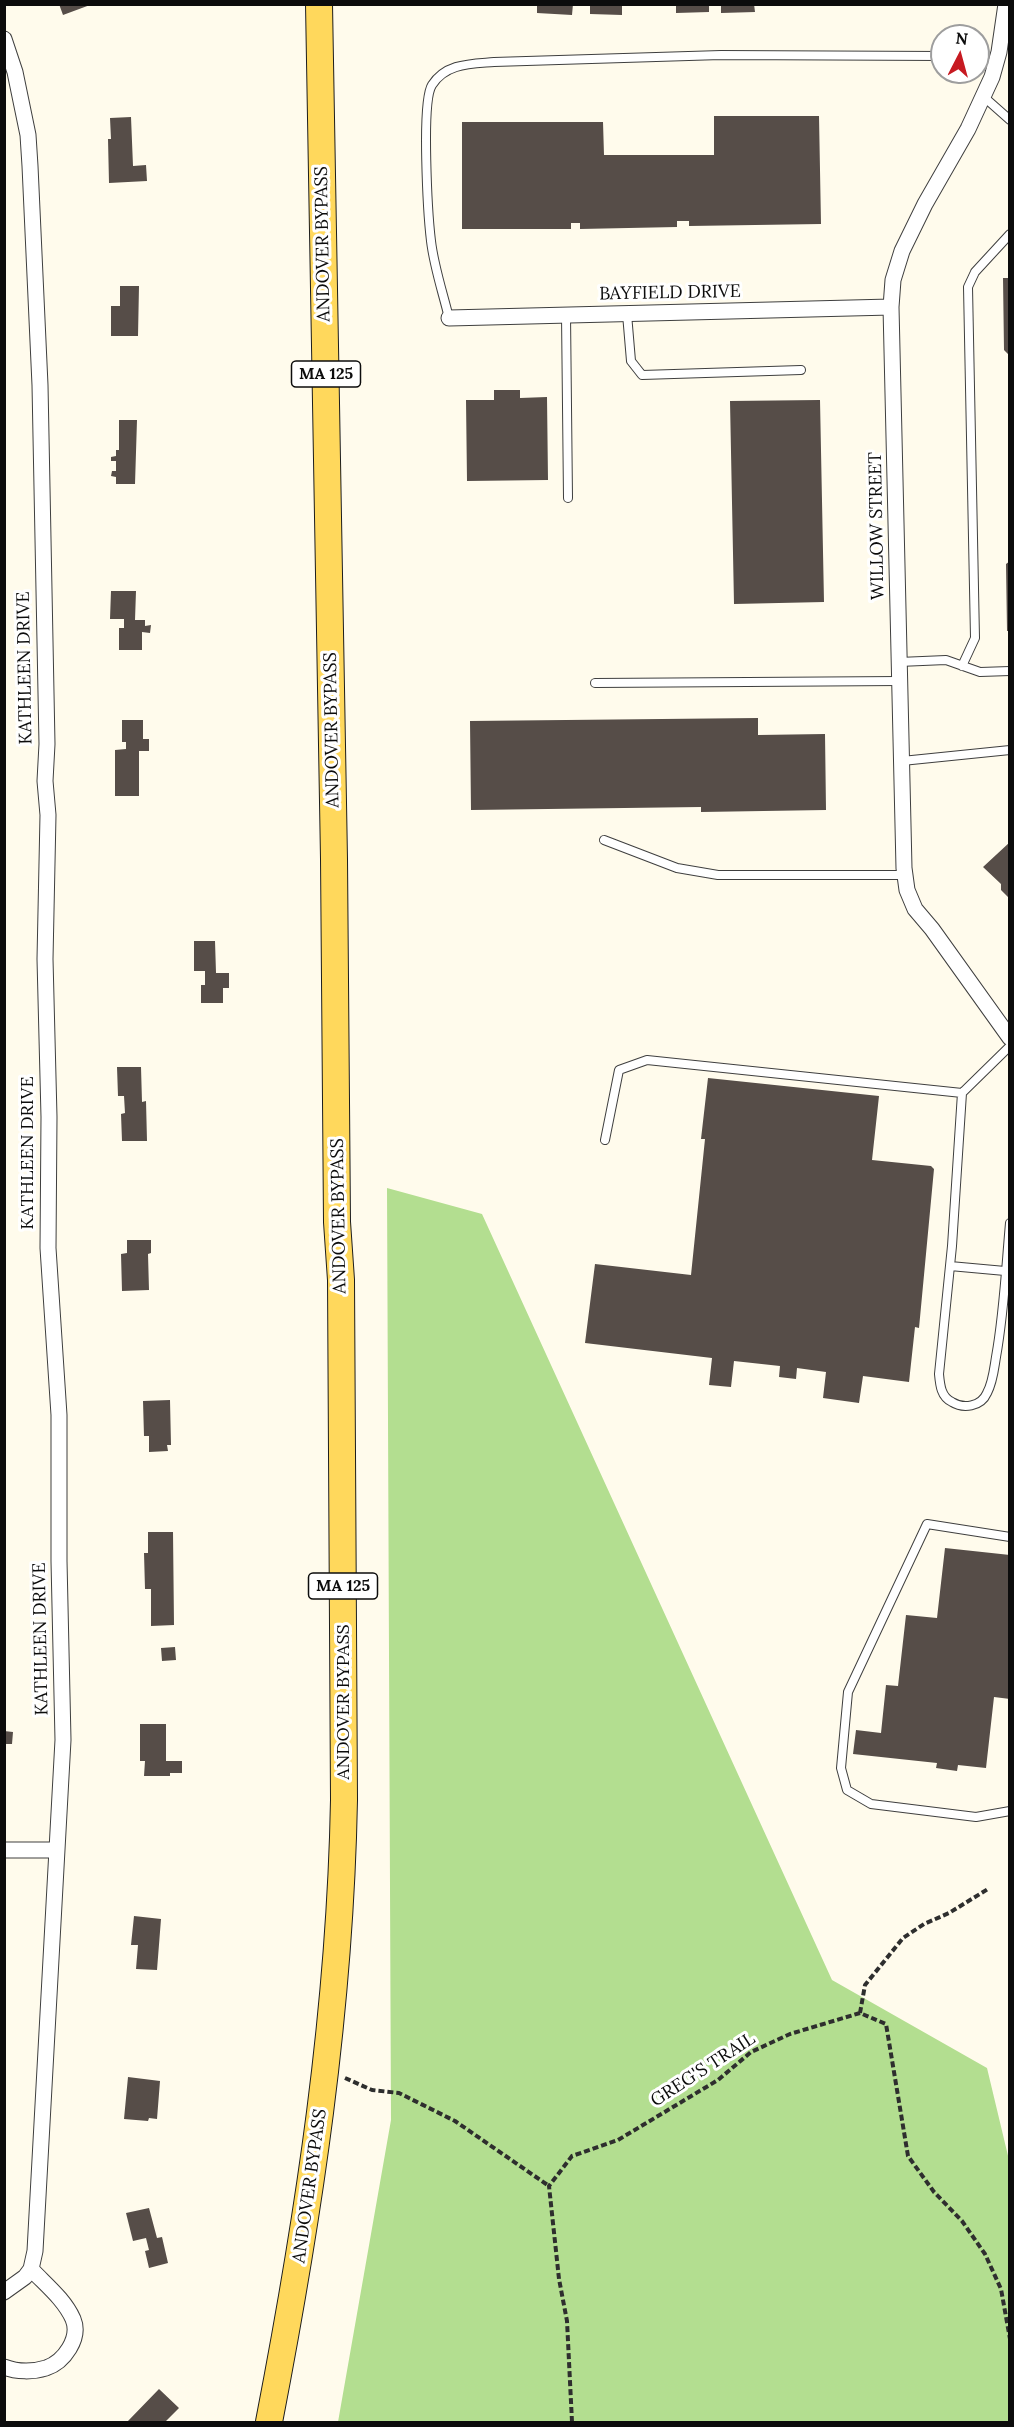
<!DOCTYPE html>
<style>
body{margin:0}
#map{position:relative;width:1014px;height:2427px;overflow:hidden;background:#fffbec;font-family:Lora,serif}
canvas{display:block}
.frame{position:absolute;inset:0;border:6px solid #0c0c0c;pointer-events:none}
.north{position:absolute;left:930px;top:24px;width:60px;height:60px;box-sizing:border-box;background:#fff;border:2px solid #9e9e9e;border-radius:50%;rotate:6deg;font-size:16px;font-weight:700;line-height:24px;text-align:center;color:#0c0c0c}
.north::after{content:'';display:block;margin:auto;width:21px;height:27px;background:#c71a21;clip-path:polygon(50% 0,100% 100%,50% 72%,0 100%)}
</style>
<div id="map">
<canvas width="1014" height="2427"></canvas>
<div class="frame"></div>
<div class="north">N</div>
</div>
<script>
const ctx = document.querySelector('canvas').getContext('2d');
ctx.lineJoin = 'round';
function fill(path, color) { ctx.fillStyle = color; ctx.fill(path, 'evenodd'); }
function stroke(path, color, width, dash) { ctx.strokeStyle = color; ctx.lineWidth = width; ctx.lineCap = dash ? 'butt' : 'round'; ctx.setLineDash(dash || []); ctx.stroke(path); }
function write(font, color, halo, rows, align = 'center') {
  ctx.font = font + ' Lora,serif'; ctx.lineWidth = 6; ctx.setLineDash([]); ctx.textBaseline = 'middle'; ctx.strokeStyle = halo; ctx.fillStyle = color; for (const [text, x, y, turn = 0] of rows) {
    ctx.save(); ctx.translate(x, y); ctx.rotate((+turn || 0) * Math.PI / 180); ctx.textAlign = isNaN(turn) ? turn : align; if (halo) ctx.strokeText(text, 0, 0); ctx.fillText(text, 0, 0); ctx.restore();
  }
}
fill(new Path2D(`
 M 387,1188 L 482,1214 L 832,1980 L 987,2068 L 1009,2160 L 1009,2422 L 338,2422 L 391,2120 Z`), '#b3de90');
fill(new Path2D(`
 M 59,4 L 90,4 L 90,5 L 63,15 Z
 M 537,4 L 573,4 L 572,15 L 537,13 Z
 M 590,4 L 622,4 L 622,15 L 590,14 Z
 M 676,4 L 709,4 L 709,12 L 676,13 Z
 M 721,4 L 754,4 L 755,12 L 721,13 Z
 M 714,116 L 819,116 L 821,224 L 689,226 L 689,221 L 677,221 L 677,227 L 580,229 L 580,223 L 571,223 L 571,229 L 462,229 L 462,122 L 603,122 L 604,155 L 714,155 Z
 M 131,117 L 133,166 L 146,165 L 147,181 L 109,183 L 108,139 L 111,139 L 110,118 Z
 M 1003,278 L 1010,278 L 1010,356 L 1004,350 Z
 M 120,286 L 139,286 L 138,336 L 111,336 L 111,306 L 120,306 Z
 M 494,390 L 520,390 L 520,398 L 547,397 L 548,480 L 467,481 L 466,400 L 494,400 Z
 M 820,400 L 824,602 L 734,604 L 730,401 Z
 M 119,420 L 137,420 L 135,484 L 116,484 L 116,477 L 111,476 L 112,471 L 116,471 L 116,461 L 111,461 L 111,457 L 116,456 L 116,450 L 119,450 Z
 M 1010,561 L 1010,631 L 1007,631 L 1006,564 Z
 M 111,591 L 136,591 L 135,620 L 145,620 L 145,626 L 151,625 L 150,633 L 142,632 L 142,650 L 119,650 L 119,628 L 124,628 L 124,619 L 110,619 Z
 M 758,718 L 758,735 L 825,734 L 826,810 L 701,812 L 701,807 L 471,810 L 470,721 Z
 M 122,720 L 143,720 L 143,739 L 149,739 L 149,751 L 139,751 L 139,796 L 115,796 L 115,750 L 126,749 L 126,742 L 122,742 Z
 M 1010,842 L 1010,899 L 1001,890 L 1001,884 L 983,867 Z
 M 194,941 L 215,941 L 216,973 L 229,973 L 229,988 L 223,988 L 223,1003 L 201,1003 L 201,985 L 205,985 L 205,971 L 194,971 Z
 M 117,1067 L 141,1067 L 142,1102 L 146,1101 L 147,1141 L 122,1141 L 121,1114 L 125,1113 L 124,1096 L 118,1096 Z
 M 708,1078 L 879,1096 L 872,1160 L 931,1166 L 934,1169 L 919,1328 L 915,1327 L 909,1382 L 863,1376 L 859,1403 L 823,1398 L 826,1372 L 797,1368 L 796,1379 L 779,1377 L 780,1366 L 734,1361 L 731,1387 L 709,1385 L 712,1358 L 585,1343 L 595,1264 L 691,1275 L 705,1139 L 701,1139 Z
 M 127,1240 L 151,1240 L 151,1253 L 148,1254 L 149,1290 L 122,1291 L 121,1254 L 127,1253 Z
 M 170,1400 L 171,1445 L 167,1445 L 168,1451 L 149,1452 L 149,1436 L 144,1436 L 143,1401 Z
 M 148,1532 L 173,1532 L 174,1625 L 151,1626 L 151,1589 L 145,1589 L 144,1553 L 148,1553 Z
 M 945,1548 L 1010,1555 L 1010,1699 L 994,1697 L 986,1768 L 958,1765 L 957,1771 L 936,1768 L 937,1763 L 853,1754 L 856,1730 L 881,1733 L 886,1685 L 898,1686 L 906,1615 L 937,1618 Z
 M 175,1647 L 176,1660 L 162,1661 L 161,1648 Z
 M 140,1724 L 166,1724 L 166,1761 L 182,1761 L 182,1773 L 170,1773 L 170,1776 L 144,1776 L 145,1761 L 140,1761 Z
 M 4,1731 L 13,1732 L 12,1744 L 4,1744 Z
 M 134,1916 L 161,1919 L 157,1970 L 136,1969 L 138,1945 L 131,1945 Z
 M 128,2077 L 160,2081 L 157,2119 L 149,2118 L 148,2121 L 124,2119 Z
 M 149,2208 L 157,2238 L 162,2237 L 168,2263 L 149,2268 L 145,2251 L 149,2250 L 146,2238 L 133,2241 L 126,2213 Z
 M 159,2389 L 179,2408 L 165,2422 L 127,2422 Z`), '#564d48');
const lane = new Path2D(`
 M 978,61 L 996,64
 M 984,97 L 1010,120
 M 627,314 L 631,361 L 642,375 L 801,370
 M 566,315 L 568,498
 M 449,318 C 443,293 434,267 431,241 C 428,216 421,102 432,85 C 446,63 471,64 494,62 L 721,55 L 942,56
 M 899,662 L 946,660 L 980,672 L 1010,671
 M 962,666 L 975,638 L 968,287 L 975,272 L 1010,234
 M 595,683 L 900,681
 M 902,761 L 1010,750
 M 604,840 L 677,868 L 718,875 L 905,875
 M 1010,1046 L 962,1093 L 952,1246 L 939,1374 C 940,1385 941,1397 952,1402 C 963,1409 981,1407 987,1393 C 993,1382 994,1369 996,1357 C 1004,1313 1006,1268 1010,1223
 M 605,1140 L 619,1070 L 647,1060 L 962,1093
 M 950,1266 L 1005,1271
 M 1010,1537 L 927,1524 L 848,1692 L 841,1768 L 847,1790 L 871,1804 L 976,1817 L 1010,1811`);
const street = new Path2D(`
 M 1006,4 L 999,52 L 992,77 L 968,129 L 925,204 L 902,251 L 893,280 L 891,307 L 904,868 L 907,890 L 915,909 L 932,929 L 1010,1038
 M 4,39 L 15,72 L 28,135 L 30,166 L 40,385 L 47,744 L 45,781 L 48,815 L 45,959 L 49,1117 L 48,1248 L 59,1415 L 59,1561 L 63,1740 L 35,2251 L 31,2269
 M 449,318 L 891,307
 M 4,1850 L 56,1850
 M 4,2292 L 25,2277 L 31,2269 C 46,2285 64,2299 73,2319 C 81,2338 64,2362 46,2368 C 33,2372 17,2372 4,2367`);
const primary = new Path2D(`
 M 269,2422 C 309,2215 340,2011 344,1800 L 341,1280 L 337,1222 L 334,859 L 319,4`);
stroke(lane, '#3f3f3f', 10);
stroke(street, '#3f3f3f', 17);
stroke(primary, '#1d1d1d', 28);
stroke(new Path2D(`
 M 860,2013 L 865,1985 L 903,1938 L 924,1924 L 949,1913 L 988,1889
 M 345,2078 L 372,2090 L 399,2093 L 455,2121 L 549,2186
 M 572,2422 L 567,2321 L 559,2279 L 549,2186 L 572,2156 L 618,2140 L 718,2080 L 751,2052 L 790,2034 L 860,2013 L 886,2024 L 908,2156 L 934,2192 L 962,2221 L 985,2254 L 1001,2289 L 1010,2339`), '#2e2e2e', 4, [6, 3]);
stroke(lane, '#fff', 8);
stroke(street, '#fff', 15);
stroke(primary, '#ffd85c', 26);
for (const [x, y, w] of [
 [326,374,69],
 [343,1586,69]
]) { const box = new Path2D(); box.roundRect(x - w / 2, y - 13, w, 26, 4.5); ctx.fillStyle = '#fff'; ctx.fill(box); stroke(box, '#0c0c0c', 1.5); }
write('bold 16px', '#0c0c0c', null, [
 ["MA 125",326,374],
 ["MA 125",343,1586]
]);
write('18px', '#0c0c0c', '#fff', [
 ["ANDOVER BYPASS",323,244,-91],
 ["BAYFIELD DRIVE",670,293,-1],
 ["WILLOW STREET",877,526,-91],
 ["KATHLEEN DRIVE",25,668,-91],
 ["ANDOVER BYPASS",332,730,-91],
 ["KATHLEEN DRIVE",28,1153,-90],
 ["ANDOVER BYPASS",339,1216,-91],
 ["KATHLEEN DRIVE",41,1639,-91],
 ["ANDOVER BYPASS",344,1702,-90],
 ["GREG'S TRAIL",703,2070,-33],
 ["ANDOVER BYPASS",310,2186,-82]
]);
</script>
